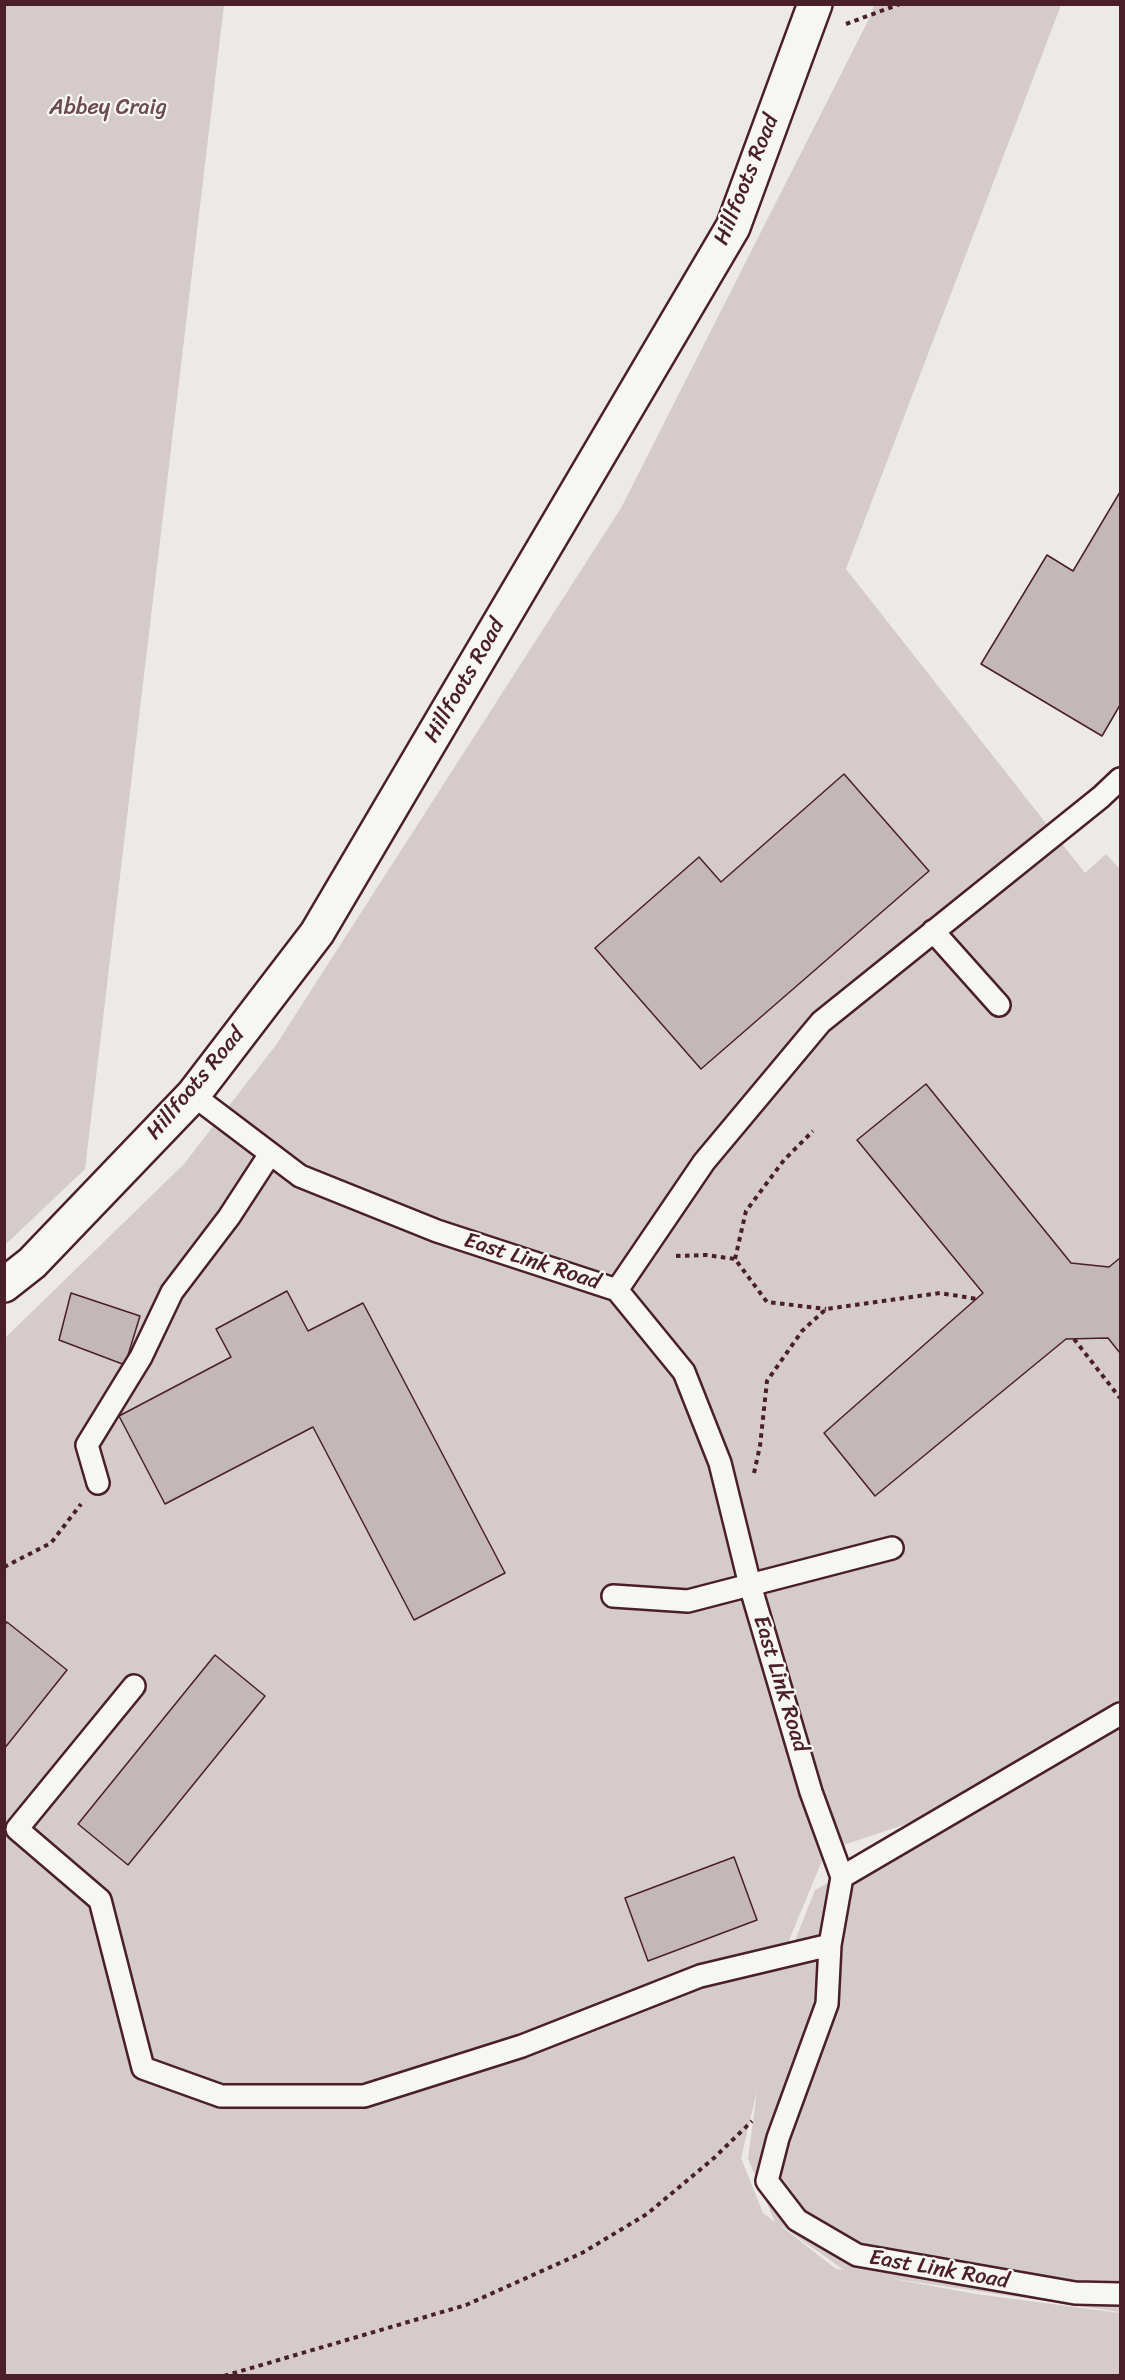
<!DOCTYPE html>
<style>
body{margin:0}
#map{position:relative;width:1125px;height:2380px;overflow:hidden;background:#ece9e6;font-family:Sriracha,sans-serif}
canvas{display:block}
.frame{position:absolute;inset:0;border:6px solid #4a1f2b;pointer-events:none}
</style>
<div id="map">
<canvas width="1125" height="2380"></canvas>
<div class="frame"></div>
</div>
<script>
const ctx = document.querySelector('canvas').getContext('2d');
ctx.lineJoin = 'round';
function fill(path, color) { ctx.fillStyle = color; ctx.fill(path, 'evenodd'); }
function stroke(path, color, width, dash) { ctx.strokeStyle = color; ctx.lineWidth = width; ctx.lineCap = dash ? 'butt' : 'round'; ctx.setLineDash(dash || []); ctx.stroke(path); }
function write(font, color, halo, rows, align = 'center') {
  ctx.font = font + ' Sriracha,sans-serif'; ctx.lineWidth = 4.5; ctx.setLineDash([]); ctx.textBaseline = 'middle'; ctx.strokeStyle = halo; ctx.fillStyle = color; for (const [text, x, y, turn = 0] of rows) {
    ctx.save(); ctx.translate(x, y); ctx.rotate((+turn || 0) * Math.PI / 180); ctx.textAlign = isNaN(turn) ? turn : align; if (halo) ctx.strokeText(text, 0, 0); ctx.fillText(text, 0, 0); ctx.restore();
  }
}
fill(new Path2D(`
 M 5,4 L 224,5 L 85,1169 L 5,1245 Z
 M 874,5 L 1061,5 L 846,569 L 1085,873 L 1106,854 L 1120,869 L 1120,1705 L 942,1812 L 826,1851 L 790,1938 L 783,1971 L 815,1890 L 1120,1721 L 1120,2312 L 888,2278 L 976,2294 L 1120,2313 L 1120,2375 L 5,2376 L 5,1338 L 184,1164 L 276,1045 L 621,508 L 872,13 ZM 757,2091 L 748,2159 L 775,2222 L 763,2213 L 741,2158 ZM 781,2226 L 782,2226 L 844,2270 L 836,2269 Z`), '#d4cbca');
const building = new Path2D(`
 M 1120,492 L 1120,705 L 1102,736 L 981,664 L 1047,555 L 1073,571 Z
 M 844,774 L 929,871 L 701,1069 L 595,948 L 699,857 L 721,882 Z
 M 926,1084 L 1071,1263 L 1109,1267 L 1120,1258 L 1120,1353 L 1108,1338 L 1066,1339 L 875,1496 L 824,1433 L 983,1293 L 857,1140 Z
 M 287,1291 L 308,1331 L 363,1303 L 505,1573 L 414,1620 L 313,1427 L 165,1504 L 119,1416 L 231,1357 L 216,1329 Z
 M 71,1293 L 140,1316 L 125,1365 L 59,1340 Z
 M 7,1622 L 67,1670 L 4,1749 L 4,1626 Z
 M 215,1655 L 265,1696 L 128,1865 L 78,1824 Z
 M 734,1857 L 757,1920 L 648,1961 L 625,1898 Z`);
fill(building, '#c4b7b7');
stroke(building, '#4a1f2b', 1.5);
const lane = new Path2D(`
 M 933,931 L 999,1005
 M 193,1095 L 300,1176 L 437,1231 L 617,1290 L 684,1372 L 720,1463 L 750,1585 L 811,1792 L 842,1877 L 830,1945 L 827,2004 L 778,2138 L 767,2181 L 797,2220 L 857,2255 L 1075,2293 L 1120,2294
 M 617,1290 L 704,1162 L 821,1022 L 1101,797 L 1120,779
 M 98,1483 L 87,1445 L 141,1357 L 172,1292 L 229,1217 L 270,1154
 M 613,1596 L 688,1601 L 892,1548
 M 134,1686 L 17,1829 L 100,1900 L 143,2068 L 221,2096 L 364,2096 L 522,2046 L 700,1976 L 830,1945
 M 842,1877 L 1120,1714`);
const secondary = new Path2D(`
 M 4,1285 L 32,1263 L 193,1095 L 317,933 L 733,227 L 815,4`);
stroke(lane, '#4a1f2b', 26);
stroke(secondary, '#4a1f2b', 38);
stroke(new Path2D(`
 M 846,24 L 900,4
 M 676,1256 L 706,1255 L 735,1259 L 767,1302 L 826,1309
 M 735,1259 L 746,1211 L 784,1160 L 813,1131
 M 1074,1339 L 1120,1398
 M 754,1473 L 760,1446 L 767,1381 L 802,1331 L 826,1309 L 940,1293 L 977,1299
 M 4,1567 L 51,1543 L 81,1504
 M 224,2376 L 466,2305 L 582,2253 L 647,2214 L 714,2158 L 752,2121`), '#4a1f2b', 4, [4.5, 4.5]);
stroke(lane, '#f6f6f2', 21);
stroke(secondary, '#f6f6f2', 33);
write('22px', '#6c4a53', '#f6f6f2', [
 ["Abbey Craig",108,108]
]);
write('22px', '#4a1f2b', '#f6f6f2', [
 ["Hillfoots Road",747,180,-68],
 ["Hillfoots Road",465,681,-60],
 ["Hillfoots Road",196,1084,-50],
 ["East Link Road",532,1262,18],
 ["East Link Road",780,1684,73],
 ["East Link Road",939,2270,10]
]);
</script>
